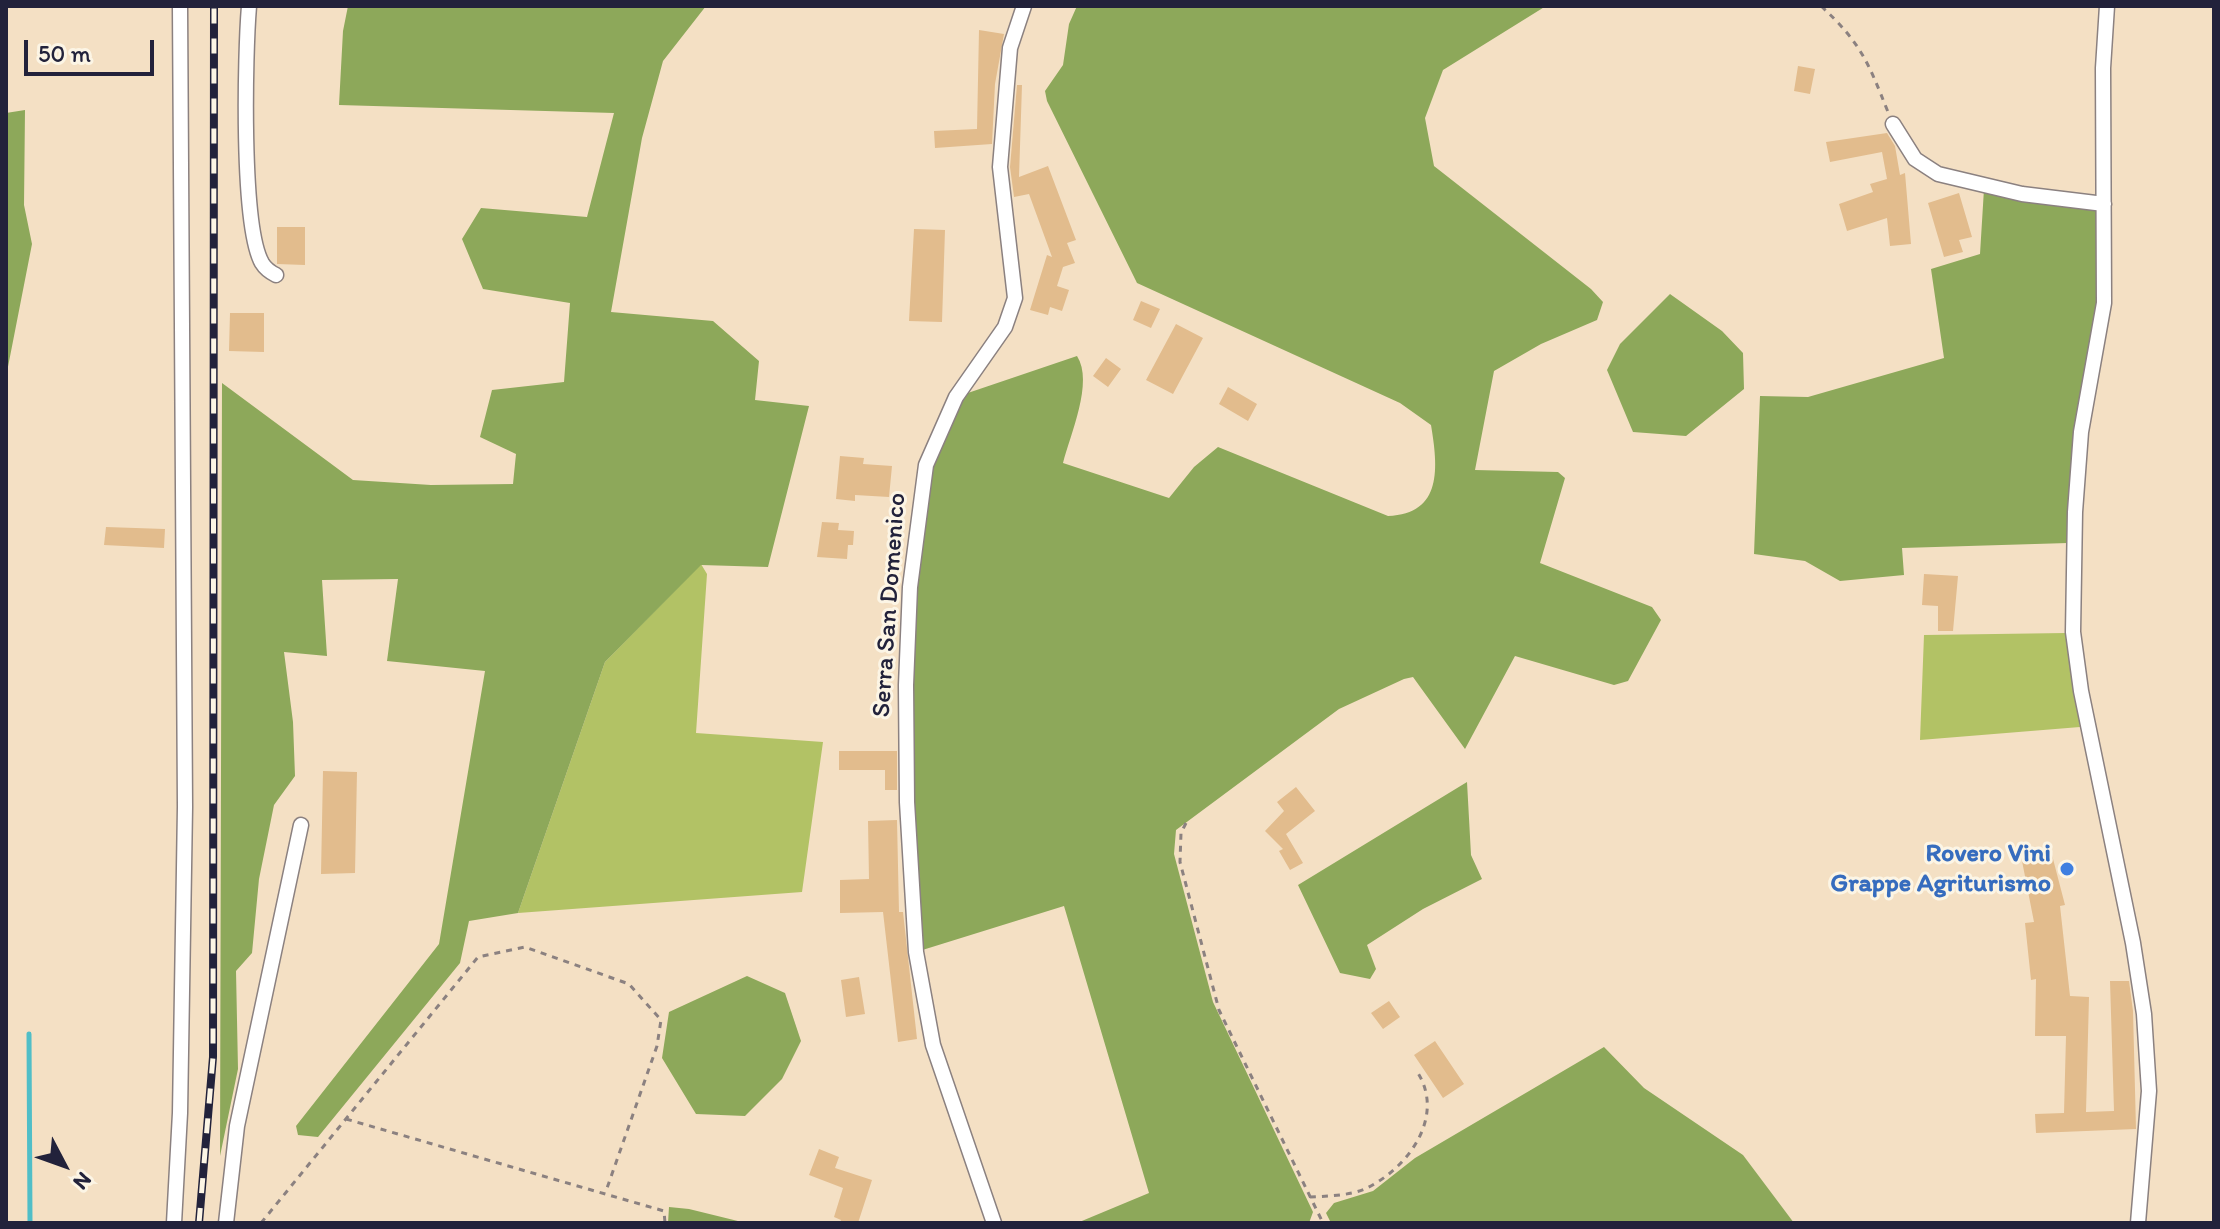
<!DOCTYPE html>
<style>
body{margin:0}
#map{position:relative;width:2220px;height:1229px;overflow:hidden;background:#f4e0c4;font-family:Itim,sans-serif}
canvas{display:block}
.frame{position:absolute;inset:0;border:8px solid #22223b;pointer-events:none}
.north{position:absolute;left:24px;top:1125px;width:80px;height:80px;-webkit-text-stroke:6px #fcf5e5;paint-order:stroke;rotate:131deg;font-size:22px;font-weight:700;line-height:32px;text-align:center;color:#22223b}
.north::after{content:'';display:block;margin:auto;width:28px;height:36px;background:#22223b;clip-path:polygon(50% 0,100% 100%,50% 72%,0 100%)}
.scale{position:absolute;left:24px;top:40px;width:130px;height:36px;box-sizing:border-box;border:4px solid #22223b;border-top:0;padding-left:10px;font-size:24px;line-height:28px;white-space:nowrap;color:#22223b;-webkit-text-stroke:6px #fcf5e5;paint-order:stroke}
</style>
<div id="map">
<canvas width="2220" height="1229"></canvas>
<div class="frame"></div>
<div class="north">N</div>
<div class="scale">50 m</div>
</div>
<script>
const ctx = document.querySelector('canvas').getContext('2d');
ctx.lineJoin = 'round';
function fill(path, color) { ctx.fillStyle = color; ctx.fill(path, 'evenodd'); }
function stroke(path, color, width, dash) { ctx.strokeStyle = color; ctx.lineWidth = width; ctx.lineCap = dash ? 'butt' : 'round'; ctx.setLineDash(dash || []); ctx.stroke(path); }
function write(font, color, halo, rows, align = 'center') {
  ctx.font = font + ' Itim,sans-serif'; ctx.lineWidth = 6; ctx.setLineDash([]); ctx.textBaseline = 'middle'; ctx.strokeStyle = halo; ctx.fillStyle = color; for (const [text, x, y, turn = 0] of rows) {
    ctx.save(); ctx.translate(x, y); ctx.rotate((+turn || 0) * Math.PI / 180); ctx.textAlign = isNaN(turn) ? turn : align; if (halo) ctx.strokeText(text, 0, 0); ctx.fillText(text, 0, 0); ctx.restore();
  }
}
fill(new Path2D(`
 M 701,564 L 707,574 L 696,733 L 823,742 L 802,892 L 518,913 L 605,662 Z
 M 2066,633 L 2080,727 L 1920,740 L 1924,635 Z`), '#b2c265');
fill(new Path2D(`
 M 348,6 L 706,6 L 663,61 L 642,138 L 611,312 L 713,321 L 759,361 L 755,400 L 809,406 L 768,567 L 701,565 L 605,662 L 518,913 L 469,921 L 460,963 L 318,1137 L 298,1135 L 296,1126 L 439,944 L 485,671 L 387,661 L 398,579 L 322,580 L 327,656 L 284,652 L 293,722 L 295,776 L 274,805 L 259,879 L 252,953 L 236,971 L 238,1069 L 220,1156 L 222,383 L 353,480 L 431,485 L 513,484 L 516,454 L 480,437 L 492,390 L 564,382 L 570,303 L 483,289 L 462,239 L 481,208 L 587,217 L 614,113 L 339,105 L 343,31 Z
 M 1077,6 L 1546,6 L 1443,70 L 1425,118 L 1434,166 L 1591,289 L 1603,302 L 1597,320 L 1541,344 L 1494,371 L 1475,470 L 1558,472 L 1565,478 L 1540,563 L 1652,607 L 1661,620 L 1628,681 L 1614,685 L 1515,656 L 1465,749 L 1413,677 L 1404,679 L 1339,709 L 1176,830 L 1174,854 L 1213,1002 L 1313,1212 L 1309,1223 L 1077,1223 L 1149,1193 L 1064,906 L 916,952 L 907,802 L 920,492 L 956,397 L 1077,356 C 1094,382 1070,435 1063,463 L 1169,498 L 1194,467 L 1218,447 L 1388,516 C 1443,514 1438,467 1431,425 L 1400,403 L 1137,283 L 1047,101 L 1045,91 L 1063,65 L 1069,24 Z
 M 25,110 L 24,205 L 32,244 L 6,377 L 6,113 Z
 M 1984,189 L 2098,208 L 2096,309 L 2070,481 L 2068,543 L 1902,548 L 1904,575 L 1840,581 L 1805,561 L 1754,554 L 1760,396 L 1808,397 L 1944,358 L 1931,269 L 1980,254 Z
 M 1670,294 L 1722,331 L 1743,353 L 1744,389 L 1686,436 L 1633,432 L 1607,370 L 1620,344 Z
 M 1467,782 L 1471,855 L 1482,879 L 1423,909 L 1367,945 L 1376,969 L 1370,979 L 1340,973 L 1298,885 Z
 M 747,976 L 785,993 L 801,1041 L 782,1079 L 745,1116 L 696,1114 L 662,1058 L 669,1012 Z
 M 1604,1047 L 1644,1088 L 1743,1155 L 1794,1223 L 1331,1223 L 1326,1213 L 1334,1203 L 1373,1191 L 1415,1158 Z
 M 669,1207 L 689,1209 L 746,1223 L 668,1223 Z`), '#8da85a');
stroke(new Path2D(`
 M 29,1034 L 30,1223`), '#50bec7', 5);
fill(new Path2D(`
 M 979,30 L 1004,34 L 995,84 L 992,144 L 935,148 L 934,131 L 977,129 Z
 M 1798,66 L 1815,69 L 1810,94 L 1794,91 Z
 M 1017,85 L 1022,85 L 1019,177 L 1048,166 L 1076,240 L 1067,243 L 1075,263 L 1063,267 L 1057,286 L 1069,290 L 1062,311 L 1050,307 L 1048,315 L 1030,310 L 1047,255 L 1052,257 L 1029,194 L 1014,197 L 1010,167 Z
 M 1887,133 L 1895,146 L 1900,175 L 1905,173 L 1911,244 L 1890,246 L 1887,218 L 1847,231 L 1839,204 L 1873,192 L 1870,184 L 1887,179 L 1882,152 L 1830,162 L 1826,142 Z
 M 1959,193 L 1972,237 L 1959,240 L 1963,252 L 1944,257 L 1928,203 Z
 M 277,227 L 305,227 L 305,265 L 277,264 Z
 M 914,229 L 945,230 L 942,322 L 909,321 Z
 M 1141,301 L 1160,309 L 1151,328 L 1133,320 Z
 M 230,313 L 264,313 L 264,352 L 229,351 Z
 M 1176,324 L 1203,338 L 1173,394 L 1146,380 Z
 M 1106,358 L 1121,369 L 1108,387 L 1093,376 Z
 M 1228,387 L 1257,404 L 1248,421 L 1219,404 Z
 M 840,456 L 864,458 L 863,464 L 892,466 L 889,497 L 855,495 L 855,501 L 836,499 Z
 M 822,522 L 839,523 L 838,530 L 854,531 L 853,545 L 848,545 L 847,559 L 817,557 Z
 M 106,527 L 165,529 L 164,548 L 104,545 Z
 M 1924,574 L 1958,576 L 1953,631 L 1938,631 L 1938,606 L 1922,605 Z
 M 839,751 L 897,751 L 897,790 L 885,790 L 885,770 L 839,770 Z
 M 323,771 L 357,772 L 355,873 L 321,874 Z
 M 1296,787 L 1315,811 L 1286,834 L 1303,863 L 1290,870 L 1279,851 L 1283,849 L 1265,831 L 1284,811 L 1277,802 Z
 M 897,820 L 899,912 L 903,912 L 917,1039 L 898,1042 L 883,912 L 840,913 L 840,880 L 869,879 L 868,821 Z
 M 2052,855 L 2065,905 L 2060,906 L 2070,996 L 2089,997 L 2086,1112 L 2114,1111 L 2110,981 L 2129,981 L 2133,1011 L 2136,1129 L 2036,1133 L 2035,1114 L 2064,1113 L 2066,1036 L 2035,1036 L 2036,979 L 2031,980 L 2025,923 L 2034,922 L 2022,861 Z
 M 859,977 L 865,1014 L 846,1017 L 841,980 Z
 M 1389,1001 L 1400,1017 L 1383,1029 L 1371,1013 Z
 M 1435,1041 L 1464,1084 L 1443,1098 L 1414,1055 Z
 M 819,1149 L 839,1157 L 835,1168 L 872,1180 L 858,1223 L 840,1223 L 841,1220 L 834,1217 L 843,1188 L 809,1175 Z`), '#e2bc8d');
const minor = new Path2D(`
 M 249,6 C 245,54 241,226 262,263 C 265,268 270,272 276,275
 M 2107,6 L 2103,68 L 2104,303 L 2081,432 L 2075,512 L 2073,632 L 2081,691 L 2133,943 L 2144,1014 L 2149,1091 L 2138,1223
 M 1893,124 L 1915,159 L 1938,174 L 2022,194 L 2104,204
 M 174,1223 L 180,1113 L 185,807 L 180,6
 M 226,1223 L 237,1126 L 301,825
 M 994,1223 L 933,1045 L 916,952 L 907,802 L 906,685 L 910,587 L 926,465 L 956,397 L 1005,327 L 1015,298 L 1000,167 L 1010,48 L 1024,6`);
stroke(minor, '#8b8180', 17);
stroke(new Path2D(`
 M 1821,6 C 1861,43 1868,62 1888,112
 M 1186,823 L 1181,833 L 1180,862 L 1219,1010 L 1323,1223
 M 346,1119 L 664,1211 L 665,1223
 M 1310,1197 C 1327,1196 1348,1196 1365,1189 C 1409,1168 1447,1115 1416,1070
 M 261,1223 L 478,957 L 525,947 L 629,984 L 661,1020 L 657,1046 L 606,1191`), '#8b8180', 3, [6, 6]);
stroke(minor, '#fff', 14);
const rail = new Path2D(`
 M 199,1223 L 213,1057 L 214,6`);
stroke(rail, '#22223b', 8);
stroke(rail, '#fcf5e5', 5, [15]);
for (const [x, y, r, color] of [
 [2067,869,8,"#3f7fe0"]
]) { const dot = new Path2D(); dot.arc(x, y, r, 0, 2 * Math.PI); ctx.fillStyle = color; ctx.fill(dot); stroke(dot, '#fcf5e5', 3); }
write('26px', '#22223b', '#fcf5e5', [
 ["Serra San Domenico",890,605,-86]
]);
write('bold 26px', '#366cbe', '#fcf5e5', [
 ["Rovero Vini",2051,854],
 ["Grappe Agriturismo",2051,884]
], 'right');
</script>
